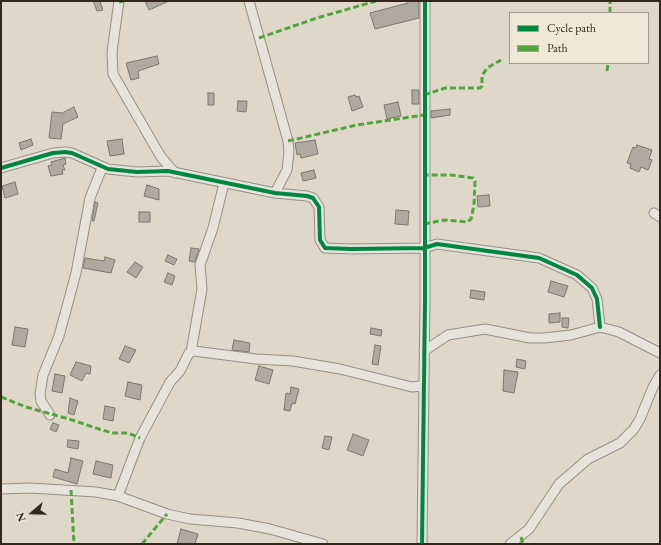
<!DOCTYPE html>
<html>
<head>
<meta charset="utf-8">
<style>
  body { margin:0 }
  #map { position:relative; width:661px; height:545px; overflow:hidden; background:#dfd8c9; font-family:"EB Garamond",serif }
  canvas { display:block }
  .frame { position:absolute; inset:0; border:2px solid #35261b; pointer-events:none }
  .legend { position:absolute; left:509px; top:12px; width:140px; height:52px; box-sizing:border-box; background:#efe8d7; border:1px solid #a59a8c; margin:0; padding:5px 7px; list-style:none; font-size:12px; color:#35261b }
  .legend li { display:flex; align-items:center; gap:8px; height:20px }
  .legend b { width:20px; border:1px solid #a59a8c }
  .north { position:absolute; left:12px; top:493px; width:40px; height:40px; -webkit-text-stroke:3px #efe8d7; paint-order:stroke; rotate:250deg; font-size:11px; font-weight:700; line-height:16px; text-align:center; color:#35261b }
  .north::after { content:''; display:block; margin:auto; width:14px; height:18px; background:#35261b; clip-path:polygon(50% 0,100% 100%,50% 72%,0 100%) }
</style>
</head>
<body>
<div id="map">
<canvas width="661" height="545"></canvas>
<div class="frame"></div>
<ul class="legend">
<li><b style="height:5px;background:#00873e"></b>Cycle path</li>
<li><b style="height:5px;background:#53a340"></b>Path</li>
</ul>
<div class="north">N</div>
</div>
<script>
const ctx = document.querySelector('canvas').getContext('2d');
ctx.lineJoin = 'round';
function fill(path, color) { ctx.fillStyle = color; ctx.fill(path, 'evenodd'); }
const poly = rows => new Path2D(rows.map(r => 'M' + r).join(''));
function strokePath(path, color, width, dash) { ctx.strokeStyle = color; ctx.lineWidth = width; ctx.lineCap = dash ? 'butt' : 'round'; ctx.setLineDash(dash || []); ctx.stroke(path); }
const building = poly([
  [93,1,100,1,103,10,97,11,93,1],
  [145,1,169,1,149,10,145,1],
  [408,1,419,1,419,18,375,29,370,13,408,3,408,1],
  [157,56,159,64,138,71,139,78,131,80,126,63,157,56],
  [412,90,419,90,419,104,412,104,412,90],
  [208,93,214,93,214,105,208,105,208,93],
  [355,95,356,97,359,96,363,107,352,111,348,97,355,95],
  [238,101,247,101,246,112,237,111,238,101],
  [398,102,401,116,387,119,384,105,398,102],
  [74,107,78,117,63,124,61,139,49,138,52,112,62,113,74,107],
  [450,109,450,115,431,118,431,111,450,109],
  [31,139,33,145,21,150,19,143,31,139],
  [122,139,124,154,110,156,107,141,122,139],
  [315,140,318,154,301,158,300,154,297,155,295,143,315,140],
  [637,145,652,150,649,159,652,160,648,170,641,167,639,172,630,168,631,164,627,163,633,147,636,148,637,145],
  [65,158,66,164,63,165,65,170,62,170,63,174,51,176,48,166,52,165,51,162,65,158],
  [314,170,316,178,303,181,301,173,314,170],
  [15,182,18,194,5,198,2,186,15,182],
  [147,185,159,189,159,200,144,196,147,185],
  [489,195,490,206,478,207,477,196,489,195],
  [95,202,98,203,94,221,92,221,95,202],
  [396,210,409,211,408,225,395,224,396,210],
  [139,212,150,212,150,222,139,222,139,212],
  [191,248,199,249,195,262,189,261,191,248],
  [168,255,177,259,174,265,165,261,168,255],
  [105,257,115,260,111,273,83,268,85,258,104,261,105,257],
  [135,262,143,267,136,278,127,272,135,262],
  [168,273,175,276,172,285,164,282,168,273],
  [551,281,568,286,564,297,548,292,551,281],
  [471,290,485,292,484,300,470,298,471,290],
  [560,313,560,322,549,323,549,314,560,313],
  [562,318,569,318,568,328,562,327,562,318],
  [15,327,28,329,25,347,12,345,15,327],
  [371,328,382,330,381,336,370,334,371,328],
  [234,340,250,343,249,352,232,350,234,340],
  [375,345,381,346,378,365,372,364,375,345],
  [125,346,136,350,129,363,119,359,125,346],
  [517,359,526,361,525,369,516,367,517,359],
  [76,362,91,366,90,374,86,373,82,381,70,375,76,362],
  [259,366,273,370,269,384,255,380,259,366],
  [504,370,518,372,514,393,503,391,504,370],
  [55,374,65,376,62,393,52,391,55,374],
  [128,382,142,385,140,400,125,396,128,382],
  [291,387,299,389,295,404,292,403,290,411,284,410,286,393,290,394,291,387],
  [70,398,78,401,74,415,68,413,70,398],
  [105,406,115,408,113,421,103,419,105,406],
  [53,423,59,425,56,432,50,429,53,423],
  [353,434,369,440,363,456,347,450,353,434],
  [325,436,332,437,329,450,322,448,325,436],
  [68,440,79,441,78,449,67,447,68,440],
  [71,458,83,461,77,484,53,477,55,469,68,473,71,458],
  [96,461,113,465,111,478,93,474,96,461],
  [181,529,198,534,195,544,177,544,181,529]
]);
const minor = poly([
  [119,1,112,52,113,74,161,157,175,173],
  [249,1,288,141,289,152,287,170,275,193],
  [1,168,53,153,65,152,72,153,108,169,137,172,168,171,275,193,307,196,313,198,319,207,320,240,325,248,351,249,424,248,437,244,539,258,577,275,592,288,597,299,600,327],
  [654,213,660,217],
  [424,351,448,335,485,329,530,338,544,338,571,335,600,327,619,332,660,353],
  [191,352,202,289,200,265,213,228,224,183],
  [50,415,41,401,40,394,43,375,59,336,76,273,90,198,102,168],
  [1,489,30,488,96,492,118,496,167,514,190,519,238,523,270,529,323,544],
  [118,496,140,438,170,382,180,371,189,353,194,351,256,359,293,361,340,369,412,387,420,386,424,390],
  [422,544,425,300,425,1],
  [510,544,529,529,559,484,588,459,620,443,634,429,640,419,653,387,660,375]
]);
const quiet = poly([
  [119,2,124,1],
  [610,13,610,1],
  [259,38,317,18,376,1],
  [607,71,608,63],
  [424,95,445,88,480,88,482,86,482,76,487,68,501,60],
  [288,141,357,125,424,115],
  [424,224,444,220,467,222,471,219,474,205,475,181,473,178,451,175,425,175],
  [1,397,26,407,69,419,99,429,112,433,128,433,140,438],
  [71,490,74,544],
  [521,537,523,544],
  [142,544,167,514]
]);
const cycleway = poly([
  [1,168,53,153,65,152,72,153,108,169,137,172,168,171,275,193,307,196,313,198,319,207,320,240,325,248,351,249,424,248,437,244,539,258,577,275,592,288,597,299,600,327],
  [422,544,425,300,425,1]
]);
fill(building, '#afa99f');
strokePath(building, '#7d776e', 1);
strokePath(minor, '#958f85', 11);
strokePath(minor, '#e6e3dc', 9);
strokePath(quiet, '#53a340', 3, [6, 3]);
strokePath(cycleway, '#00873e', 4);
</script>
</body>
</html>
